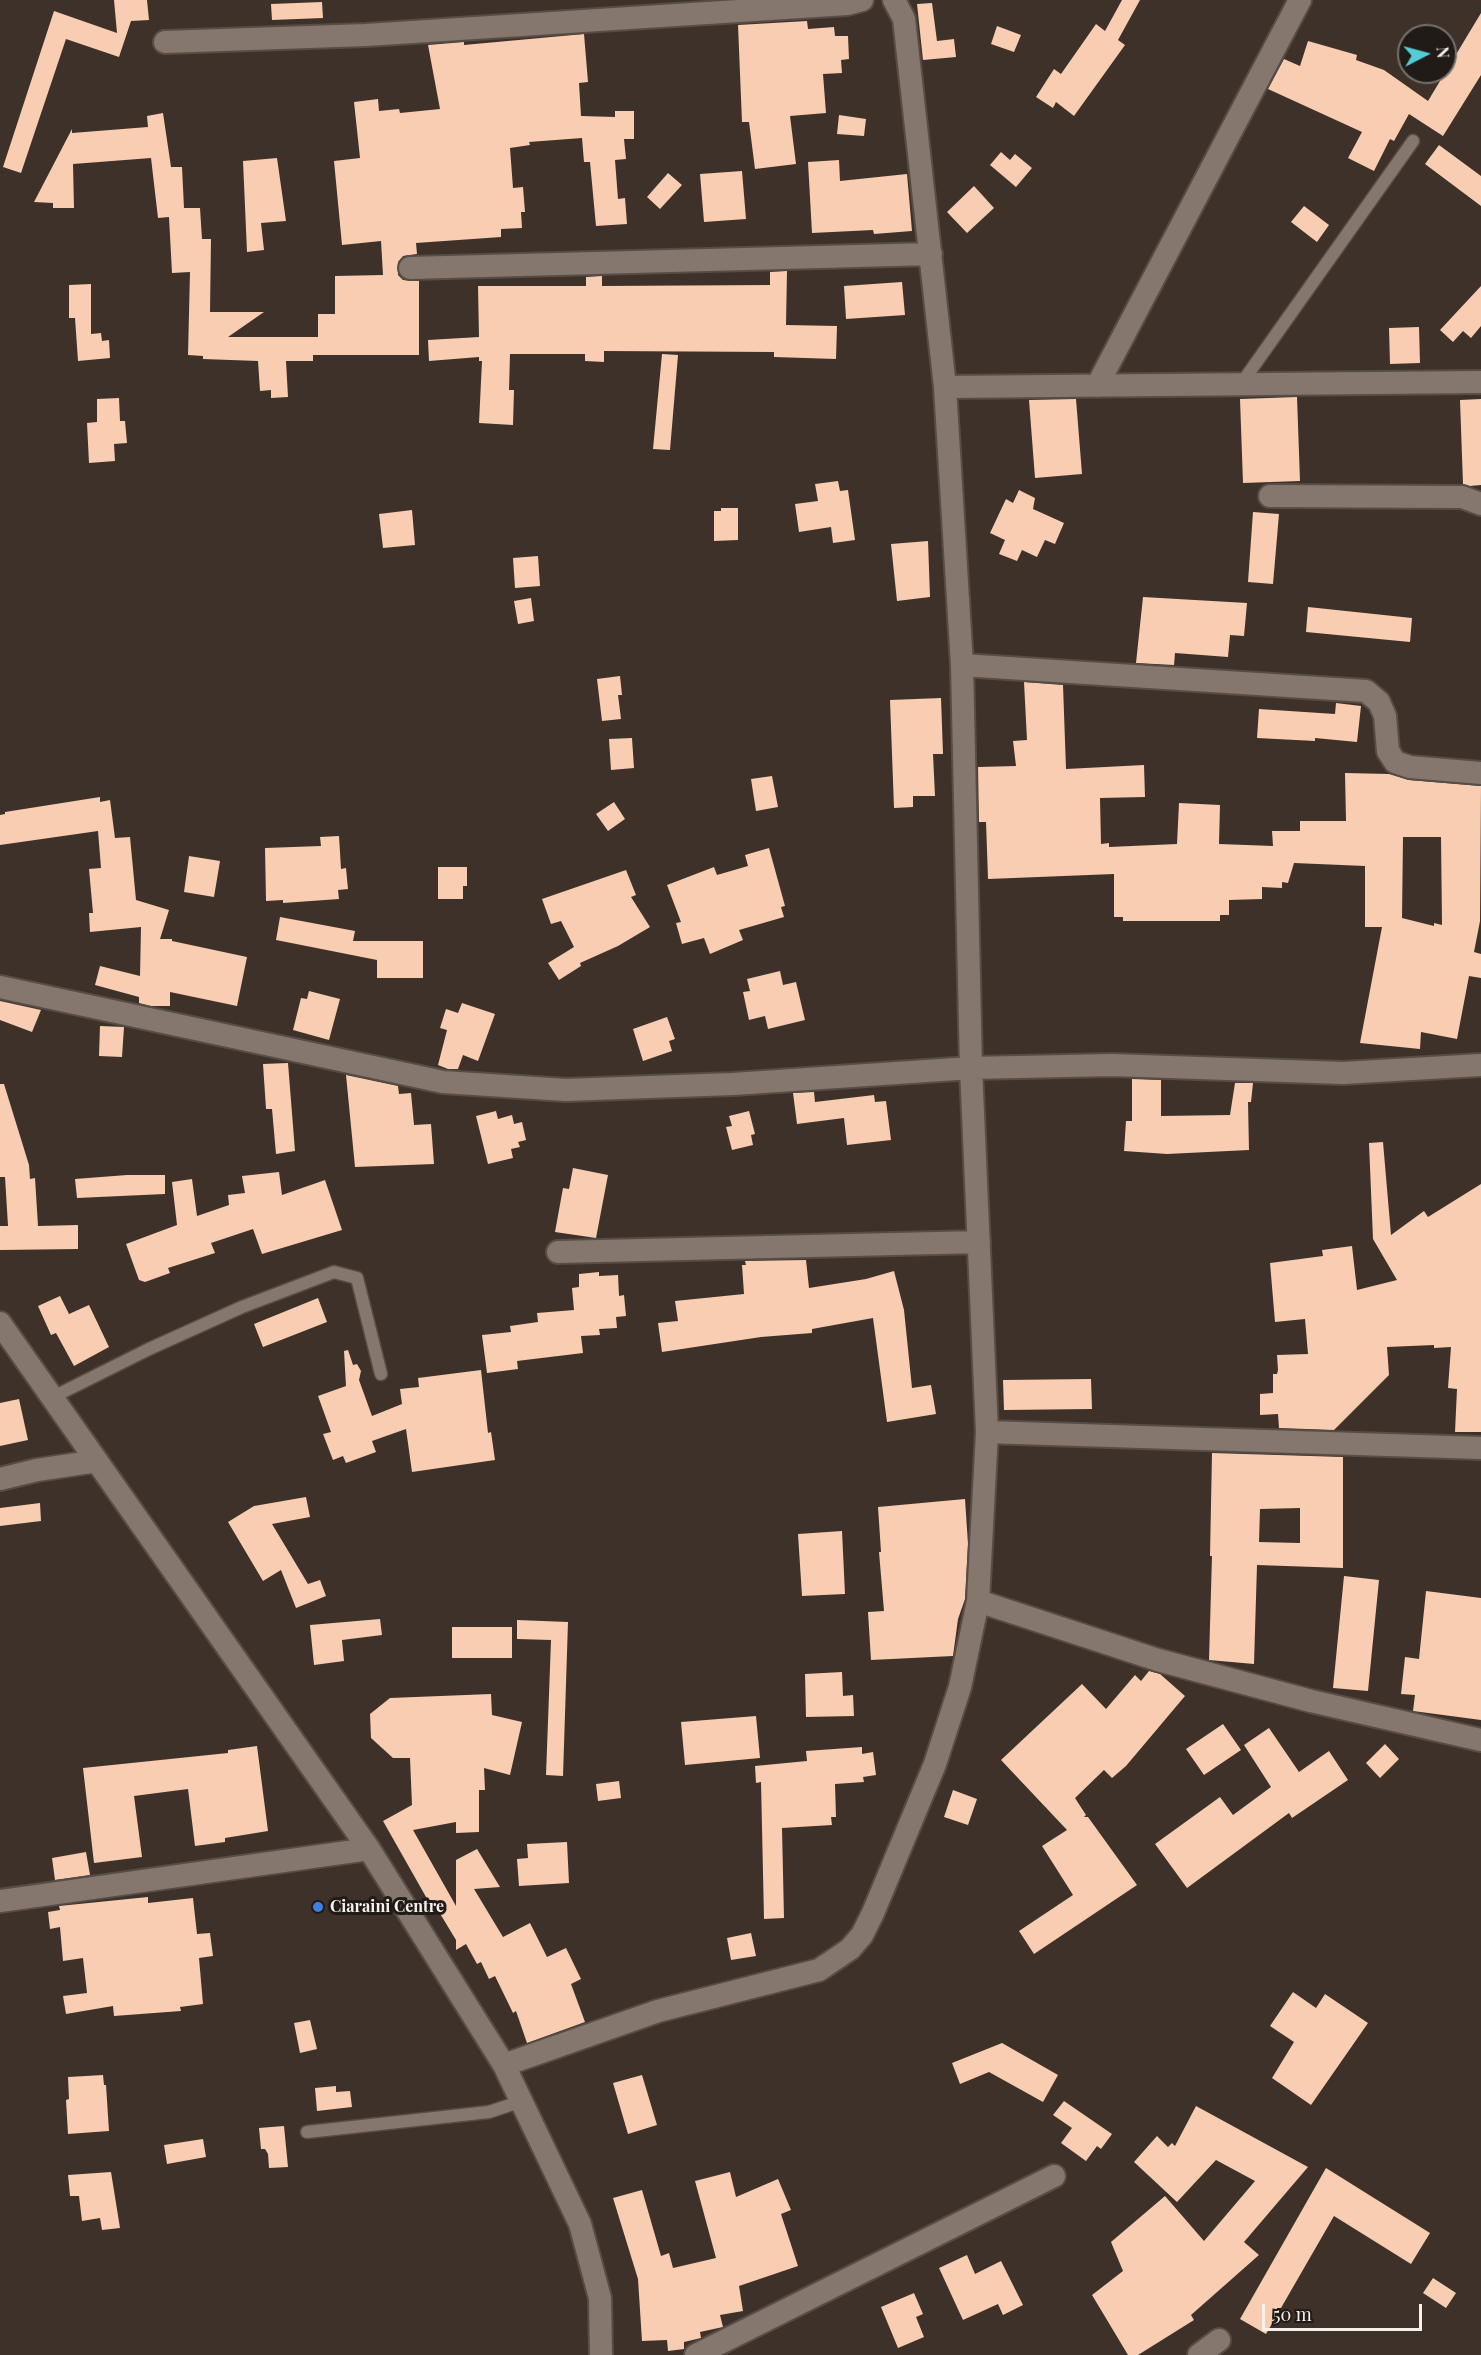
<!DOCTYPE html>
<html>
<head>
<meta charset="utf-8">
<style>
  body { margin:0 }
  #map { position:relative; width:1481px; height:2355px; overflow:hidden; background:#3e3129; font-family:"Playfair Display",serif }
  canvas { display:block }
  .north { position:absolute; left:1397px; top:24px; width:60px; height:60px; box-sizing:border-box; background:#201b17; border:2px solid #76706c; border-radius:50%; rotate:84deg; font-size:16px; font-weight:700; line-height:24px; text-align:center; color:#f8f0eb }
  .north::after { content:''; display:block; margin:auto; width:21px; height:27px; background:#52ccd6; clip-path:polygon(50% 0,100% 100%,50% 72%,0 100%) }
  .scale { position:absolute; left:1262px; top:2304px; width:160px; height:27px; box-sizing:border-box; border:3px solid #f8f0eb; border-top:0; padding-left:8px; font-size:18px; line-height:21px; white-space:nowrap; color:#f8f0eb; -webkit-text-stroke:4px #201b17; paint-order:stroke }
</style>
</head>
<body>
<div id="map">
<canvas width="1481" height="2355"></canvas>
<div class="north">N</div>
<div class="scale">50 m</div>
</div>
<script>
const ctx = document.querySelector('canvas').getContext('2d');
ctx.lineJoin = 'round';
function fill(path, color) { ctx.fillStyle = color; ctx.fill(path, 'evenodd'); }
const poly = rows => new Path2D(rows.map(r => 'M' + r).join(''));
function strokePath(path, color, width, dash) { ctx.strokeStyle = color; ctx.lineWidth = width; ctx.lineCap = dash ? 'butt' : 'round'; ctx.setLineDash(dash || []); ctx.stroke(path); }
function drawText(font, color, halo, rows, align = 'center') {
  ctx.font = font + ' "Playfair Display",serif'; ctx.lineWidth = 6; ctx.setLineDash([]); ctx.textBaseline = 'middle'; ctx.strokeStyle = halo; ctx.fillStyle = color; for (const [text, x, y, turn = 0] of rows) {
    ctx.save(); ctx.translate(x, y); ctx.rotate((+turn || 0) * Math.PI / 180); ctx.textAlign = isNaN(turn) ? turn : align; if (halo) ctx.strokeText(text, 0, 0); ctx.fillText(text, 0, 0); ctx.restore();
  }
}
const building = poly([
  [114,0,147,0,149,20,131,21,119,57,66,39,21,173,3,167,54,11,117,33],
  [1122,0,1140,0,1118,40,1125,45,1074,116,1056,102,1053,108,1036,97,1054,69,1061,74,1096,24,1105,31],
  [322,2,323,18,272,20,271,4],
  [932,3,937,41,954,39,956,57,923,60,917,4],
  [1481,13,1481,75,1443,136,1409,114,1394,141,1390,139,1374,171,1348,158,1362,132,1268,89,1284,59,1300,66,1308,41,1357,55,1356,60,1384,70,1428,101],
  [807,21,808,29,834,27,835,36,848,36,849,59,841,60,842,73,823,74,826,113,790,116,796,164,755,169,749,122,742,122,738,25],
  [997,26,1021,35,1014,52,991,44],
  [584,34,588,82,579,83,581,116,615,117,615,111,634,111,634,139,624,139,626,159,615,160,618,199,625,198,627,224,596,226,590,162,584,162,582,138,529,142,530,145,510,148,513,188,523,187,525,212,521,212,522,228,501,229,501,237,416,243,417,254,403,256,398,262,398,275,403,280,419,281,419,355,313,355,313,361,286,361,288,397,271,398,271,390,260,391,258,361,203,359,203,356,188,355,190,272,172,273,169,217,158,218,151,158,73,164,74,208,53,208,53,203,34,202,72,129,72,133,148,127,147,116,163,113,171,167,182,167,184,208,200,208,202,239,211,239,210,312,264,312,228,337,318,337,318,314,335,314,335,276,383,275,381,241,342,245,334,161,360,158,354,102,378,99,379,111,399,109,400,113,440,109,428,45,464,42,464,45],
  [839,115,866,119,864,136,837,134],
  [1439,145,1481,176,1481,206,1425,164],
  [1001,152,1010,160,1015,154,1032,168,1016,187,990,165],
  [277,158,286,221,261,223,264,250,247,252,243,161],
  [839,160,840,181,907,174,912,231,874,234,873,230,812,233,808,162],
  [742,171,746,219,704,222,700,174],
  [668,173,682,185,660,209,647,197],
  [974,186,994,208,967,233,947,212],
  [1304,206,1329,225,1317,242,1291,222],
  [787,271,786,325,837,326,836,359,774,357,774,352,604,351,604,362,585,361,585,354,510,354,509,390,514,390,513,425,479,423,482,361,479,361,479,357,429,361,428,340,479,337,478,286,586,286,586,277,602,276,602,286,770,285,770,272],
  [902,282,905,315,846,319,844,286],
  [91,284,91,334,101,333,102,341,109,340,110,358,78,361,75,318,69,318,69,285],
  [1481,286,1481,326,1471,338,1463,331,1453,342,1440,330],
  [1419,327,1420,363,1390,364,1389,328],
  [662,354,678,355,670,450,653,449],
  [1297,397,1300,481,1243,483,1240,399],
  [119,398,120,421,125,421,127,443,114,444,115,461,89,463,87,423,97,422,97,399],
  [1076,399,1082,474,1035,478,1029,400],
  [1481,399,1481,485,1470,486,1463,484,1460,400],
  [838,481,840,491,848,490,855,540,833,543,831,527,799,532,795,504,818,501,815,484],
  [1019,490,1035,498,1033,509,1064,523,1055,544,1045,540,1037,557,1022,550,1017,561,999,554,1005,540,990,533,1006,499,1013,503],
  [721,508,738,508,738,540,714,541,714,511,721,511],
  [412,510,415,545,383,548,379,514],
  [1253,512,1279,514,1273,584,1248,582],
  [928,541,930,597,897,601,891,544],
  [538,556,540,586,515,588,513,558],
  [1143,597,1247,603,1244,636,1230,635,1228,657,1175,653,1174,665,1136,663],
  [531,598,534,621,518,624,514,601],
  [1308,607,1412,618,1410,642,1306,632],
  [620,676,622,695,618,695,621,719,602,721,597,679],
  [1024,682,1063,685,1066,769,1144,765,1145,797,1100,798,1101,844,1109,843,1109,847,1177,844,1179,803,1220,805,1219,844,1273,846,1272,831,1300,831,1300,821,1346,821,1345,773,1389,774,1409,780,1481,786,1480,921,1474,952,1481,954,1481,978,1469,976,1457,1039,1421,1032,1420,1049,1360,1043,1382,927,1365,927,1365,866,1294,863,1288,883,1282,882,1282,888,1262,887,1262,899,1229,900,1229,915,1220,915,1220,921,1123,921,1123,917,1114,917,1114,874,988,879,986,822,979,822,978,767,1016,766,1013,741,1027,740],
  [1403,837,1441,837,1442,925,1434,923,1434,926,1402,918],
  [941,698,943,754,933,754,935,796,913,796,913,807,894,808,890,700],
  [1336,703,1361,706,1357,742,1315,738,1315,741,1257,738,1259,709,1335,714],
  [632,738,634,768,611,770,609,739],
  [772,776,778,807,756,811,751,779],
  [100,797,100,802,110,800,115,838,130,837,136,900,169,910,160,939,172,939,172,941,247,957,237,1006,170,992,170,1006,151,1006,139,1003,139,997,95,985,100,966,140,976,141,927,90,932,89,913,93,913,89,869,101,868,98,831,0,845,0,815,5,814,5,812],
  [614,802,625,819,608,831,596,814],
  [339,836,341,869,346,868,348,889,338,890,339,899,283,903,283,900,266,901,265,848,321,846,320,837],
  [769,848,785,906,781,907,784,917,739,930,743,940,710,954,704,938,682,944,676,923,681,922,667,885,714,867,717,875,748,866,745,855],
  [189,856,220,861,214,897,184,892],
  [438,867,467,867,467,886,463,886,463,899,438,899],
  [626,870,636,895,631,897,650,927,618,946,580,963,581,966,559,980,548,963,574,947,561,921,551,924,542,899],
  [280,917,355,931,353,941,423,941,423,978,377,978,377,960,276,940],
  [780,971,783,985,796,982,805,1020,768,1029,765,1016,749,1020,743,992,750,991,747,979],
  [309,991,340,999,329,1040,293,1030,301,998,307,999],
  [0,1001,41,1010,32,1032,0,1020],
  [462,1003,495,1014,478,1061,463,1055,458,1069,448,1069,438,1065,447,1030,440,1028,446,1009,458,1013],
  [667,1017,675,1039,669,1041,672,1051,643,1061,633,1029],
  [100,1026,124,1027,122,1057,99,1056],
  [288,1063,295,1151,276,1154,272,1109,266,1109,263,1064],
  [346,1075,398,1086,399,1094,411,1093,414,1125,431,1124,434,1164,355,1167],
  [1132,1079,1161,1080,1161,1116,1230,1115,1235,1083,1253,1083,1251,1102,1248,1102,1249,1150,1167,1154,1124,1151,1126,1121,1132,1121],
  [0,1084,4,1084,29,1165,30,1179,35,1178,38,1226,78,1225,78,1249,0,1250,0,1226,8,1226,5,1177,0,1177],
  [814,1092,815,1102,874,1095,875,1102,886,1101,891,1140,847,1145,844,1118,797,1124,793,1093],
  [496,1111,498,1119,512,1115,514,1124,522,1122,526,1140,518,1142,520,1147,511,1149,513,1158,488,1164,476,1116],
  [749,1111,755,1134,751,1135,753,1145,732,1150,726,1127,732,1126,729,1116],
  [1383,1142,1391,1235,1424,1211,1428,1217,1481,1184,1481,1432,1455,1432,1457,1389,1448,1388,1451,1347,1434,1348,1434,1345,1387,1347,1389,1375,1334,1430,1279,1428,1278,1414,1260,1415,1260,1394,1273,1393,1273,1374,1277,1374,1278,1370,1277,1355,1308,1354,1305,1319,1275,1322,1270,1263,1323,1256,1322,1250,1352,1246,1357,1290,1397,1280,1373,1239,1369,1143],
  [573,1168,608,1175,596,1238,555,1232,563,1188,569,1189],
  [279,1172,282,1195,325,1180,342,1230,262,1254,253,1229,211,1243,215,1253,168,1268,170,1273,145,1282,139,1280,126,1244,177,1225,172,1182,192,1179,197,1216,229,1205,228,1195,245,1193,242,1176],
  [127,1175,165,1175,165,1194,77,1198,75,1179],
  [806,1260,809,1288,866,1279,894,1271,904,1310,912,1388,931,1385,936,1414,887,1422,873,1318,812,1329,812,1333,761,1337,662,1352,658,1323,678,1321,675,1301,744,1294,742,1265,746,1265,745,1261],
  [599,1272,599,1276,618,1275,619,1296,624,1295,626,1316,616,1317,617,1328,599,1329,600,1335,581,1336,583,1353,517,1361,518,1369,487,1373,482,1335,511,1332,510,1326,538,1322,537,1313,574,1310,572,1288,579,1287,579,1274],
  [60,1296,69,1314,89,1305,109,1347,74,1366,56,1333,51,1335,38,1306],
  [318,1298,327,1322,263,1347,254,1324],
  [348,1350,353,1365,357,1364,361,1371,359,1380,372,1416,402,1404,400,1389,419,1387,418,1378,481,1370,488,1433,491,1432,495,1460,412,1472,406,1429,372,1441,376,1452,346,1463,343,1456,333,1460,323,1434,331,1432,318,1396,346,1386,344,1351],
  [1091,1379,1092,1409,1004,1410,1003,1380],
  [19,1399,28,1440,0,1446,0,1403],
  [1212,1453,1343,1457,1343,1568,1257,1565,1254,1664,1209,1660,1212,1556,1210,1556],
  [1300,1508,1300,1543,1259,1542,1260,1509],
  [306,1497,310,1517,272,1524,308,1584,320,1580,326,1596,296,1608,281,1570,263,1581,228,1522,254,1506],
  [965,1499,968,1544,965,1599,958,1619,953,1656,871,1660,868,1612,884,1611,879,1552,881,1552,878,1507],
  [40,1503,41,1521,0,1526,0,1508],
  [842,1531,845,1594,802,1596,798,1534],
  [1344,1576,1379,1580,1368,1691,1333,1688],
  [1426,1591,1481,1598,1481,1720,1413,1711,1415,1695,1401,1694,1405,1657,1419,1659],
  [380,1619,382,1635,342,1640,344,1661,314,1665,310,1625],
  [517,1620,568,1622,563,1776,546,1775,551,1640,517,1639],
  [452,1627,512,1627,512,1658,452,1658],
  [1149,1671,1160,1674,1185,1696,1126,1766,1112,1778,1104,1770,1075,1798,1086,1815,1084,1817,1088,1817,1137,1885,1034,1954,1019,1931,1073,1895,1042,1846,1067,1830,1001,1760,1082,1684,1106,1709,1135,1675,1141,1681],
  [842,1672,843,1696,853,1695,854,1716,806,1717,805,1674],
  [491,1694,492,1715,522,1722,510,1775,484,1768,485,1790,479,1790,479,1832,456,1833,456,1822,413,1830,456,1906,456,1860,477,1849,500,1887,474,1889,503,1937,530,1923,547,1957,566,1948,581,1979,571,1984,585,2022,527,2043,516,2011,513,2013,495,1976,489,1979,481,1962,477,1964,466,1944,456,1950,456,1940,433,1902,430,1904,383,1821,412,1805,410,1758,393,1758,371,1738,370,1714,390,1698],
  [756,1716,760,1758,685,1765,681,1722],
  [1223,1724,1241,1750,1204,1775,1186,1749],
  [1269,1728,1299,1772,1329,1751,1348,1780,1292,1818,1289,1813,1187,1888,1155,1844,1220,1797,1233,1815,1271,1787,1244,1745],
  [1385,1744,1399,1759,1380,1778,1366,1763],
  [257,1746,268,1831,225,1838,225,1842,195,1846,188,1789,134,1796,142,1857,94,1863,83,1768,228,1753,228,1750],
  [862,1747,862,1754,873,1752,876,1775,863,1777,864,1782,835,1784,836,1817,831,1817,832,1825,782,1828,784,1918,764,1919,761,1782,756,1783,755,1766,807,1761,806,1751],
  [619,1781,621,1798,598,1801,596,1784],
  [953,1790,977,1799,968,1825,944,1817],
  [567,1842,569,1883,519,1886,517,1859,528,1858,527,1844],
  [86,1852,90,1875,55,1880,52,1858],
  [148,1897,148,1903,193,1898,197,1934,210,1933,213,1956,199,1958,203,2004,180,2007,181,2011,114,2016,113,2006,66,2014,63,1996,87,1993,83,1958,63,1961,60,1927,50,1929,48,1912,60,1910,59,1906],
  [751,1933,756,1956,731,1960,727,1938],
  [1293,1992,1316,2008,1325,1994,1368,2023,1311,2105,1272,2078,1294,2042,1270,2026],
  [310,2020,317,2049,300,2053,294,2023],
  [1002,2043,1058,2075,1043,2102,989,2072,960,2084,952,2063],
  [103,2075,104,2085,106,2085,109,2131,68,2134,66,2100,69,2099,68,2077],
  [642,2075,657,2125,628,2134,613,2083],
  [336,2086,336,2092,350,2091,352,2107,317,2111,315,2088],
  [1064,2101,1112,2134,1101,2149,1097,2146,1086,2161,1061,2143,1072,2128,1053,2115],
  [1196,2106,1308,2167,1244,2242,1259,2255,1191,2315,1194,2320,1138,2355,1128,2355,1092,2295,1123,2271,1111,2242,1165,2196,1204,2241,1255,2181,1216,2160,1177,2202,1134,2162,1157,2136,1168,2147,1172,2143,1175,2146],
  [284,2126,288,2167,269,2168,268,2154,265,2149,261,2149,259,2128],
  [203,2139,206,2157,167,2164,164,2145],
  [1326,2168,1430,2233,1411,2264,1334,2216,1266,2334,1240,2319],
  [111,2172,120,2228,102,2230,100,2218,82,2221,79,2196,70,2196,68,2175],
  [730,2172,736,2197,778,2179,791,2210,781,2214,798,2266,739,2286,743,2311,720,2315,723,2327,700,2332,701,2338,684,2342,684,2349,668,2351,667,2340,642,2341,638,2279,613,2198,642,2190,661,2256,669,2253,673,2268,716,2258,695,2181],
  [967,2255,975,2274,1001,2261,1023,2305,1003,2315,998,2304,963,2320,939,2268],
  [1433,2278,1456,2293,1446,2308,1423,2293],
  [914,2293,923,2314,916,2317,924,2337,898,2348,881,2307]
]);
const lane = poly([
  [1241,384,1413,141],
  [53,1397,149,1349,242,1307,334,1272,357,1278,381,1374],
  [307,2132,489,2112,522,2101]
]);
const street = poly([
  [165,42,366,35,847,4,862,0],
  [410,268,931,254],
  [1097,386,1300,0],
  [945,387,1481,382],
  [1270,496,1462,497,1481,504],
  [962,665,1366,691,1379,702,1385,716,1388,751,1395,762,1410,767,1481,773],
  [0,987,443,1082,566,1090,733,1084,971,1068,1112,1065,1343,1073,1481,1065],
  [558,1252,979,1242],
  [0,1323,369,1849,504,2065,580,2224,600,2298,601,2355],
  [987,1432,1481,1448],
  [0,1479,37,1470,97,1461],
  [978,1601,1158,1660,1311,1701,1481,1740],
  [0,1901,369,1849],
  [504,2065,658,2011,819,1970,850,1949,862,1935,873,1913,935,1764,960,1687,978,1601,987,1432,971,1068,962,665,945,387,904,19,894,0],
  [696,2355,1054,2176],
  [1199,2355,1219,2340]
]);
const markers = [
  [318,1907,6,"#3f7fe0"]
];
const poiNames = [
  ["Ciaraini Centre",330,1907]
];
fill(building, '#f8cdb1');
strokePath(lane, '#574d46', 15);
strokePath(street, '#574d46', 26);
strokePath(lane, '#86776e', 12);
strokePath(street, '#86776e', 22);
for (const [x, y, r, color] of markers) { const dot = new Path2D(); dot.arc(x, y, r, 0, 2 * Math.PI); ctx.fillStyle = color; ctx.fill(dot); strokePath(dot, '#201b17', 2); }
drawText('bold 16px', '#f8f0eb', '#201b17', poiNames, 'left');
</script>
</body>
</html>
